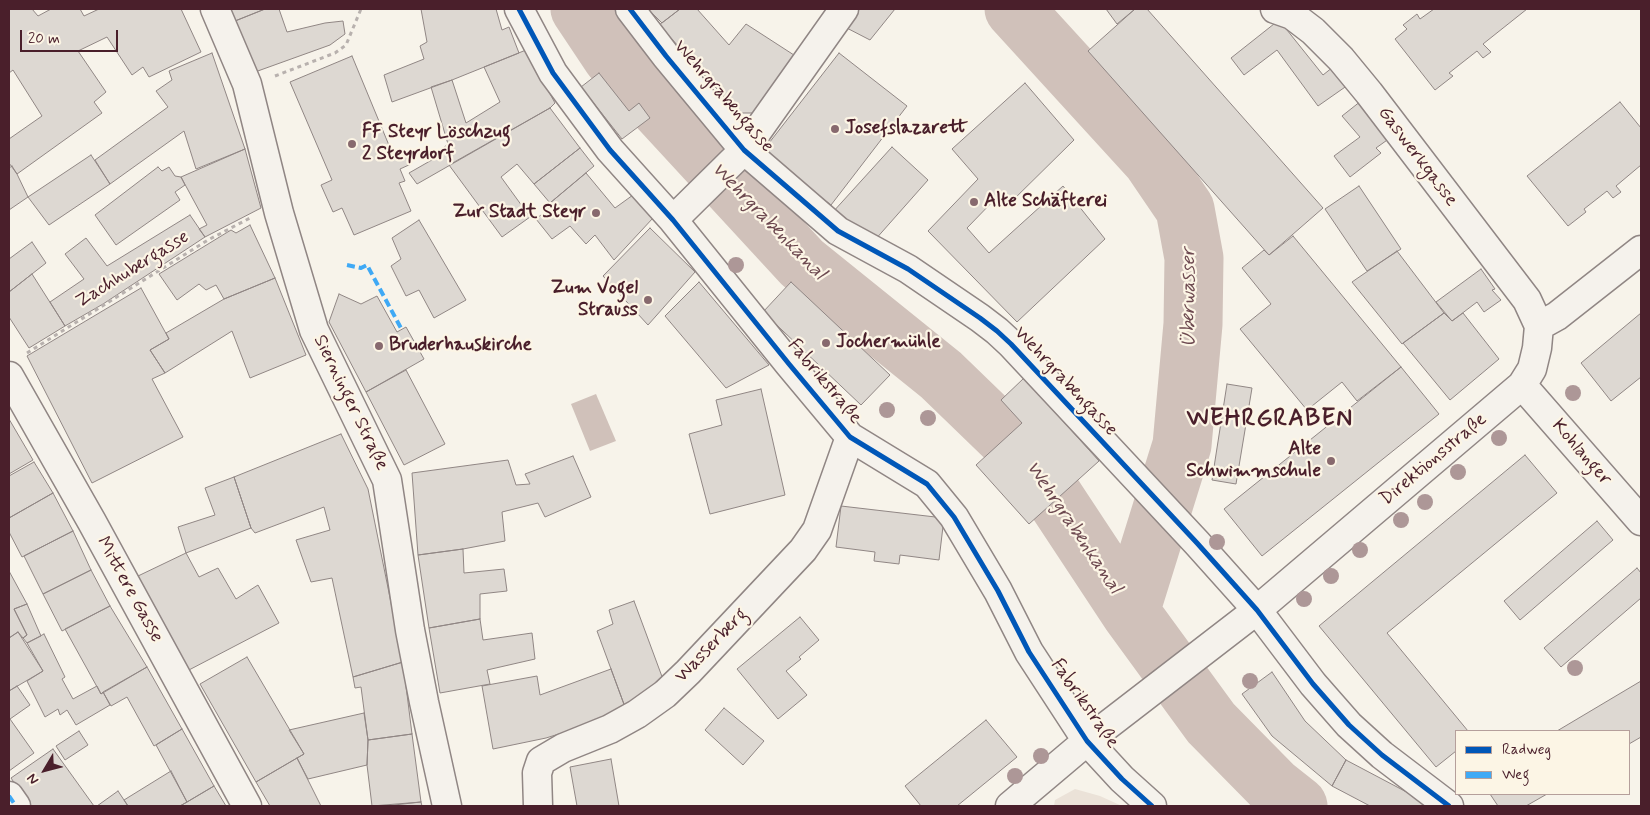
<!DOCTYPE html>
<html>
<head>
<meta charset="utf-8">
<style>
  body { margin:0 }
  #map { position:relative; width:1650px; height:815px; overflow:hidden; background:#f7f3ea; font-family:Mynerve,sans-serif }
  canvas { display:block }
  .frame { position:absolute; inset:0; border:10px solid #4a1f2b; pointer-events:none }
  .legend { position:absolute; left:1455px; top:730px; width:175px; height:65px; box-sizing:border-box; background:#fcf5e5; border:1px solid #b59f9b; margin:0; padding:6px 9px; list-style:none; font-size:15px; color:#4a1f2b }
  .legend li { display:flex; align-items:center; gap:10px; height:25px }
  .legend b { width:25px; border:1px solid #b59f9b }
  .north { position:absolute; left:20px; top:745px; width:50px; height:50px; -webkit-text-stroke:4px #fcf5e5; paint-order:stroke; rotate:233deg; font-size:14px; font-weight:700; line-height:20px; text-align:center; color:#4a1f2b }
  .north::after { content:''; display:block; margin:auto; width:18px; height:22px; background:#4a1f2b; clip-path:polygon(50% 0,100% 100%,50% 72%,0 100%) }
  .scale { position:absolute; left:20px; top:30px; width:98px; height:22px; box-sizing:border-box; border:2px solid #4a1f2b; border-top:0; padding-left:6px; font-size:15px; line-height:18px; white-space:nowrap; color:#4a1f2b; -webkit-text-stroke:4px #fcf5e5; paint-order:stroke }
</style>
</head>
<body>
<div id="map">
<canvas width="1650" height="815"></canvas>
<div class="frame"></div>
<ul class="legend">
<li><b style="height:6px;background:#0057b8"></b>Radweg</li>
<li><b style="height:6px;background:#3fa9f5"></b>Weg</li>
</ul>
<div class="north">N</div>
<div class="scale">20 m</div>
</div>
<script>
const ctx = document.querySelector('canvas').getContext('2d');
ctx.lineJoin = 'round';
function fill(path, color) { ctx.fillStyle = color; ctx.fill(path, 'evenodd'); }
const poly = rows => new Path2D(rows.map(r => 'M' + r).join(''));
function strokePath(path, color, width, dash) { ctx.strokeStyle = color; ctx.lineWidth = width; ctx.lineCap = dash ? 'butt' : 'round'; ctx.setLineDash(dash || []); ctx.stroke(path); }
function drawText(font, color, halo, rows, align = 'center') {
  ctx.font = font + ' Mynerve,sans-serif'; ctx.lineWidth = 4.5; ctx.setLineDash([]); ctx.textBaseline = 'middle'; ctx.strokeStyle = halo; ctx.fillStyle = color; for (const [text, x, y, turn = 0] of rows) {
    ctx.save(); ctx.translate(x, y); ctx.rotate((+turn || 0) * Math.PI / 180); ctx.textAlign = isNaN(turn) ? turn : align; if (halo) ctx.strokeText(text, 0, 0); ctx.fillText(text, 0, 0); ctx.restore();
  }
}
const green = poly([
  [1075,789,1100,796,1122,806,1054,806,1055,800]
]);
const water = poly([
  [596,394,616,441,590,451,571,404]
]);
const river = poly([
  [580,9,612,57,802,263,941,375,1031,462,1130,612,1211,723,1274,787,1298,806],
  [1014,9,1151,159,1185,209,1194,258,1193,324,1182,445,1130,612]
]);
const building = poly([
  [9,9,32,9,38,16,51,9,80,9,84,16,99,9,181,9,201,52,149,77,143,67,132,75,107,37,78,51,106,92,94,102,102,113,17,174,9,163,9,139,42,116,13,70,9,73,9,9],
  [230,9,265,9,235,21,230,9],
  [265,9,279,9,287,32,325,23,343,21,345,34,330,45,255,72,235,21,265,9],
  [421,9,496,9,502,30,509,27,519,53,452,80,392,102,384,75,424,59,420,46,427,42,421,9],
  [648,9,680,9,662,23,648,9],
  [680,9,697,9,729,45,746,24,797,57,754,113,739,113,659,25,680,9],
  [853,9,895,9,870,40,841,25,853,9],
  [1106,9,1135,9,1117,24,1106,9],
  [1135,9,1147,9,1323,208,1269,255,1088,51,1135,9],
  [1434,9,1527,9,1483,44,1491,52,1483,58,1477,51,1449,73,1453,76,1435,90,1395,39,1407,29,1403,25,1417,14,1420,19,1434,9],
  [1279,20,1323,75,1333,67,1348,85,1318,106,1277,50,1244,75,1231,58,1279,20],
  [526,50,555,103,550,108,417,184,409,173,444,153,442,149,448,144,431,87,452,80,466,123,500,102,484,67,526,50],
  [212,53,245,149,196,169,184,131,110,184,95,160,168,107,156,91,172,80,169,71,212,53],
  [839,53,907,106,831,205,762,152,839,53],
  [352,56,393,155,405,150,411,164,400,169,405,181,399,183,411,211,354,235,342,208,333,212,321,185,332,180,290,82,352,56],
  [599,73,629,111,639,103,650,118,622,139,581,87,599,73],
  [1025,83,1074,140,1006,207,997,197,967,228,989,253,1063,186,1105,239,1017,322,928,231,978,179,952,149,1025,83],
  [1361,101,1390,138,1376,148,1381,153,1350,177,1334,156,1360,137,1342,116,1361,101],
  [1620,102,1641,128,1641,165,1616,186,1621,192,1613,198,1607,191,1584,209,1586,212,1568,226,1527,176,1620,102],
  [550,108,580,148,534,184,517,164,501,177,530,217,502,237,449,165,550,108],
  [892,147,928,180,874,241,832,213,892,147],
  [580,148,594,166,550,203,534,184,580,148],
  [245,149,261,208,205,237,199,229,207,225,181,177,245,149],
  [91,155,110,184,49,225,28,197,91,155],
  [12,166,17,174,28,197,9,210,9,168,12,166],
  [158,167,162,171,169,167,175,176,181,177,185,185,175,192,180,200,116,245,95,215,158,167],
  [586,173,615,208,633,195,653,218,614,260,595,235,586,244,570,226,552,239,536,219,551,207,550,203,586,173],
  [1359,186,1401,249,1367,271,1325,209,1359,186],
  [190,215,205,237,103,304,65,326,50,302,84,279,65,254,86,238,107,266,190,215],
  [419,220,466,300,434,318,419,290,406,296,391,266,401,259,392,238,419,220],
  [250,225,275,278,224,299,216,285,206,290,199,284,177,300,159,274,231,230,236,233,250,225],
  [650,228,695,272,648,325,603,276,650,228],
  [1293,236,1401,367,1357,401,1342,382,1307,410,1240,329,1271,304,1242,268,1264,250,1269,255,1293,236],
  [32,242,46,263,9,292,9,259,32,242],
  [1397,251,1444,313,1402,344,1352,282,1397,251],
  [1481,269,1495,289,1492,290,1501,300,1484,312,1477,302,1452,321,1436,302,1481,269],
  [32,274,65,326,29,348,9,317,9,292,32,274],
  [275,278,306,355,250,378,232,331,165,373,150,350,169,339,166,333,224,299,275,278],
  [699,282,769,365,726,388,665,316,699,282],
  [791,282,890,375,861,405,763,312,791,282],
  [141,288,169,339,150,350,165,373,152,379,183,437,92,483,27,356,141,288],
  [339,294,361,304,377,296,397,332,406,327,424,359,366,392,329,322,339,294],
  [1444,313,1452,321,1463,313,1499,359,1450,400,1403,343,1444,313],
  [1641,313,1641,377,1611,401,1581,363,1641,313],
  [1401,367,1439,414,1262,556,1224,509,1401,367],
  [406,370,445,444,404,465,366,392,406,370],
  [1024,378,1099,461,1029,524,976,465,1022,423,1001,400,1024,378],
  [1227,384,1252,388,1236,484,1212,480,1227,384],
  [761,389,785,495,710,514,689,434,722,425,716,400,761,389],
  [9,419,33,460,9,474,9,419],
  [341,434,368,489,403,662,353,677,332,578,311,582,296,540,330,530,324,507,255,533,251,528,234,477,341,434],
  [1525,455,1557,493,1387,633,1468,731,1456,731,1456,751,1436,767,1319,626,1525,455],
  [573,456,591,497,545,517,538,503,502,512,505,541,463,549,418,555,412,473,508,460,516,485,530,484,525,474,573,456],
  [34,462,53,493,9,518,9,476,34,462],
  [234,477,251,528,186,553,178,527,215,515,205,488,234,477],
  [53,493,73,531,22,557,9,532,9,518,53,493],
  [841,506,944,518,939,560,900,555,899,564,874,561,875,552,836,547,841,506],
  [1597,521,1613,540,1520,620,1504,601,1597,521],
  [73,531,91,570,43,594,24,556,73,531],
  [463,549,464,573,504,569,507,591,480,594,480,619,429,628,418,555,463,549],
  [186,553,199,577,218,568,236,599,258,585,279,623,187,671,138,576,186,553],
  [1637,568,1641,573,1641,598,1561,667,1544,648,1637,568],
  [91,570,110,606,62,631,43,594,91,570],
  [9,571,27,604,14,609,27,635,23,638,18,632,9,638,9,571],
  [634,601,664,682,625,707,597,631,613,624,609,610,634,601],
  [27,604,41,636,27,643,23,638,27,635,14,609,27,604],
  [110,606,147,667,101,694,65,629,110,606],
  [800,617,819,640,799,657,801,659,786,671,807,695,778,719,737,669,800,617],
  [480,619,483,640,532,633,535,659,487,670,490,684,440,693,429,628,480,619],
  [18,632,43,671,9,691,9,638,18,632],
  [44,634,65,677,62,679,73,699,97,686,101,694,103,692,110,705,76,725,67,710,60,715,58,709,45,717,27,681,43,671,27,643,44,634],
  [247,657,304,754,256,782,200,684,247,657],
  [403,662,412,734,368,740,361,687,355,688,353,677,403,662],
  [147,667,182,729,154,746,127,697,111,706,103,692,147,667],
  [611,669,625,707,591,724,546,738,493,749,482,686,537,676,540,695,611,669],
  [1272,672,1305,721,1346,760,1332,786,1272,736,1242,694,1272,672],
  [1641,681,1641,737,1629,744,1629,731,1557,731,1641,681],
  [17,686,30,705,10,719,34,753,9,771,9,691,17,686],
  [724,708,764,741,743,765,705,730,724,708],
  [364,713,368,740,367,765,308,779,297,758,304,754,289,730,364,713],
  [986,720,1017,757,957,806,921,806,905,786,986,720],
  [182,729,214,786,187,802,156,745,182,729],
  [79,731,88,745,65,760,56,746,79,731],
  [412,734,421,802,372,806,367,765,368,740,412,734],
  [53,749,94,806,30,806,11,778,53,749],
  [297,758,321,806,270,806,256,782,297,758],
  [611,759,619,806,577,806,570,767,611,759],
  [1346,760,1433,806,1370,806,1332,786,1346,760],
  [171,771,187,802,180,806,128,806,124,800,171,771],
  [214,786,226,806,180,806,187,802,214,786],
  [118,791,128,806,97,806,118,791],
  [1490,794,1547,794,1526,806,1498,806,1490,794],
  [421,802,422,806,385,806,421,802]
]);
const path = poly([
  [275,76,335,53,346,45,361,9],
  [27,353,208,240,250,218]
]);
const street = poly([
  [215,9,247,84,279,213,314,330,387,480,410,630,424,702,447,806],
  [519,9,553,73,610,150,673,220,789,364,850,437,927,484,954,517,998,591,1029,652,1087,741,1122,779,1152,806],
  [630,9,666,56,744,150,838,231,908,269,980,318,997,331,1011,344,1197,543,1257,610,1313,684,1349,725,1382,755,1449,806],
  [1275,9,1292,15,1313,31,1341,59,1369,93,1527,300,1539,326],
  [673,220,744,150,844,9],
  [9,376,92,522,247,806],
  [1522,385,1641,521],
  [9,796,16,806],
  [538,806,537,773,541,761,563,748,610,729,637,714,665,694,688,672,803,550,817,530,850,437],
  [1010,806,1087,741,1257,610,1522,385,1532,369,1537,348,1539,326,1557,316,1641,250]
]);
const quiet = poly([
  [347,265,361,268,367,265,402,330],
  [9,796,16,806]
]);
const cycleway = poly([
  [519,9,553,73,610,150,673,220,789,364,850,437,927,484,954,517,998,591,1029,652,1087,741,1122,779,1152,806],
  [630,9,666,56,744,150,838,231,908,269,980,318,997,331,1011,344,1197,543,1257,610,1313,684,1349,725,1382,755,1449,806]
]);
const trees = [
  [736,265],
  [1573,393],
  [887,410],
  [928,418],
  [1499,438],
  [1458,472],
  [1425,502],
  [1401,520],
  [1217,542],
  [1360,550],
  [1331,576],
  [1304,599],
  [1575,668],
  [1250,681],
  [1041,756],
  [1015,776]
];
const markers = [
  [835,129,5,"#87696e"],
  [352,144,5,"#87696e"],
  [974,202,5,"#87696e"],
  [596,213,5,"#87696e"],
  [648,300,5,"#87696e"],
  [826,343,5,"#87696e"],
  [379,346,5,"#87696e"],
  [1331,461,5,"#87696e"]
];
const streetNames = [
  ["Wehrgrabengasse",723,97,49],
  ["Gaswerkgasse",1417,157,53],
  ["Zachhubergasse",133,270,-32],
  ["Fabrikstraße",824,382,50],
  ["Wehrgrabengasse",1065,382,47],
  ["Sierninger Straße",350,403,64],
  ["Kohlanger",1581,453,49],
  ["Direktionsstraße",1434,460,-40],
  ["Mittere Gasse",129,590,61],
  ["Wasserberg",712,646,-46],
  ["Fabrikstraße",1084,704,55]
];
const poiNames = [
  ["Josefslazarett",845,129],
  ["FF Steyr Löschzug",362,133],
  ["2 Steyrdorf",362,155],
  ["Alte Schäfterei",984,202],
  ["Zur Stadt Steyr",586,213,"right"],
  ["Zum Vogel",638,289,"right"],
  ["Strauss",638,311,"right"],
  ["Jochermühle",836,343],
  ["Bruderhauskirche",389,346],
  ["Alte",1321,450,"right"],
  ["Schwimmschule",1321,472,"right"]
];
const waterNames = [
  ["Wehrgrabenkanal",768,222,46],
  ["Überwasser",1190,298,-90],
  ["Wehrgrabenkanal",1073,528,56]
];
const districtNames = [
  ["WEHRGRABEN",1270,420]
];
fill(green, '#ebe2d8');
fill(water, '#d0c1ba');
strokePath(river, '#d0c1ba', 59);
fill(building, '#ddd8d2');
strokePath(building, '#908684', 1);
strokePath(street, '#908684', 31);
strokePath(path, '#b8b1ae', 3, [4, 4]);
strokePath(street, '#f5f2ec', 28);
strokePath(quiet, '#3fa9f5', 4, [8, 4]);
strokePath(cycleway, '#0057b8', 5);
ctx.fillStyle = '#ad9797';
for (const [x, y] of trees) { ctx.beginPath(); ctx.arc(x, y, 8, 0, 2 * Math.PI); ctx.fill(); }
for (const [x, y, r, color] of markers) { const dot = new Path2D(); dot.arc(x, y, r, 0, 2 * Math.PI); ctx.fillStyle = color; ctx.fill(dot); strokePath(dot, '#fcf5e5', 2); }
drawText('19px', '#4a1f2b', '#fcf5e5', streetNames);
drawText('bold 19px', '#4a1f2b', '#fcf5e5', poiNames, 'left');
drawText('italic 20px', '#6d4950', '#fcf5e5', waterNames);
ctx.letterSpacing = '1px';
drawText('bold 24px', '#4a1f2b', '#fcf5e5', districtNames);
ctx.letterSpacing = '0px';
</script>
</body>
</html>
